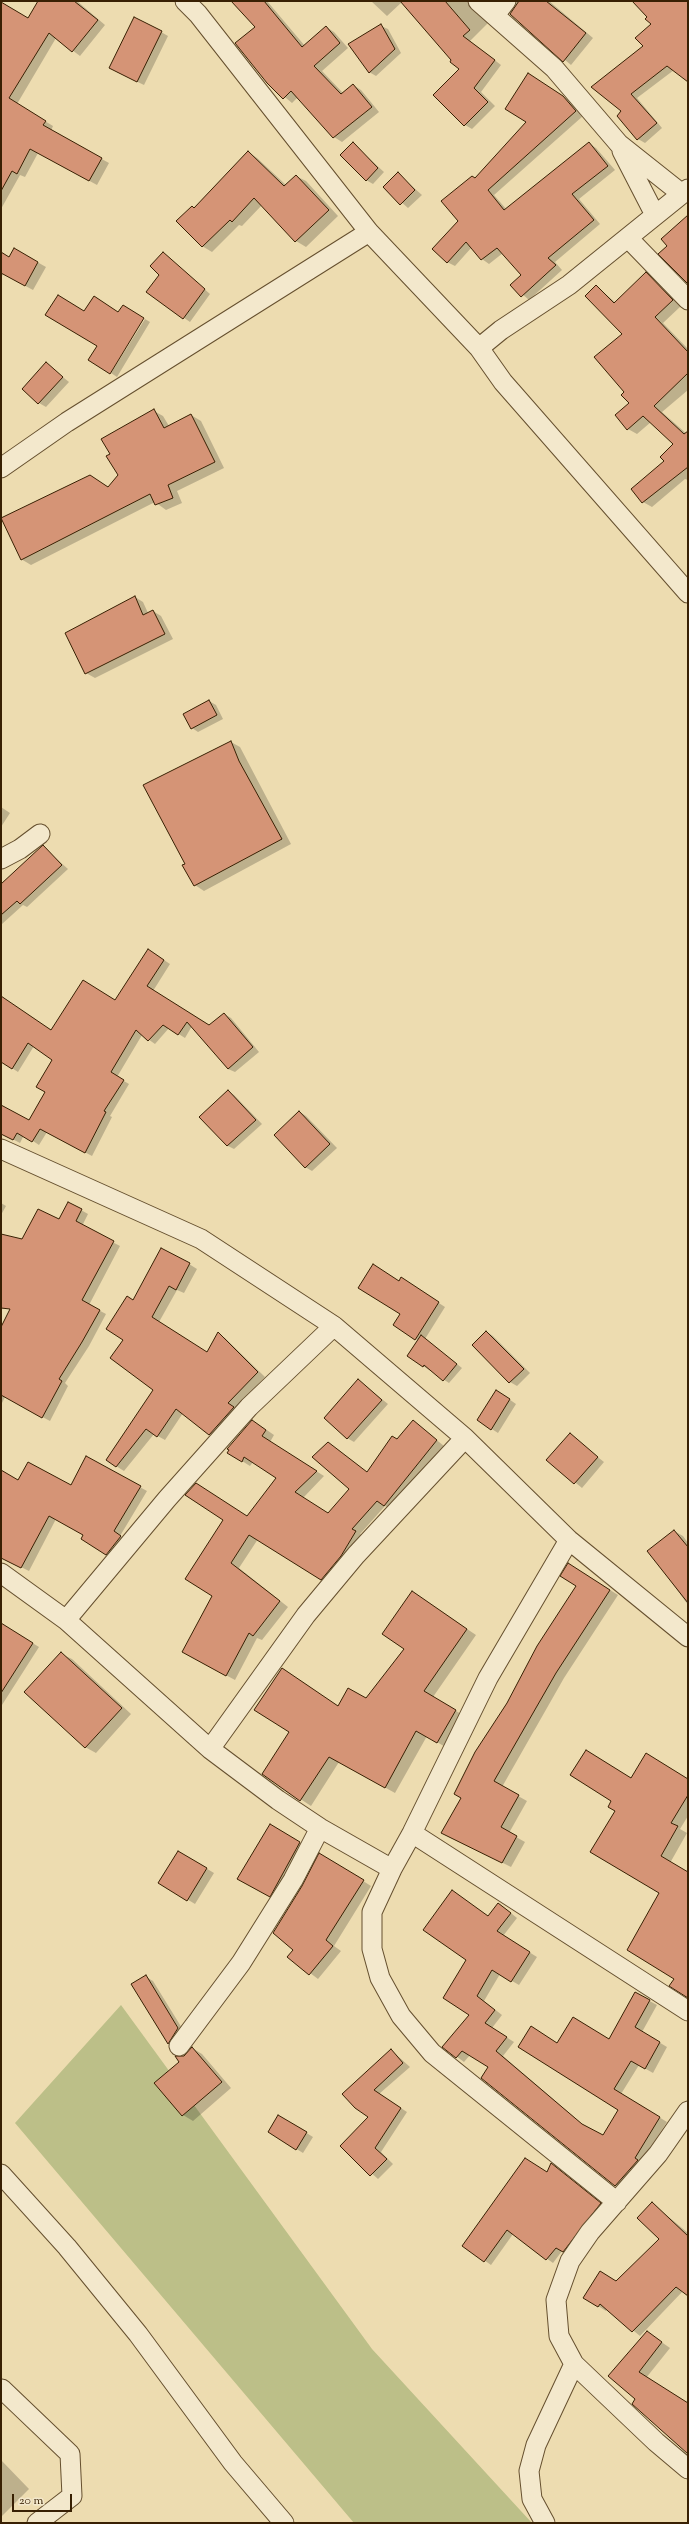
<!DOCTYPE html>
<html>
<head>
<meta charset="utf-8">
<style>
  body { margin:0 }
  #map { position:relative; width:689px; height:2524px; overflow:hidden; background:#eddcb0; font-family:"Sorts Mill Goudy",serif }
  canvas { display:block }
  .frame { position:absolute; inset:0; border:2px solid #382003; pointer-events:none }
  .scale { position:absolute; left:12px; top:2494px; width:60px; height:18px; box-sizing:border-box; border:2px solid #382003; border-top:0; padding-left:5px; font-size:12px; line-height:14px; white-space:nowrap; color:#382003; -webkit-text-stroke:3px #f3e8cc; paint-order:stroke }
</style>
</head>
<body>
<div id="map">
<canvas width="689" height="2524"></canvas>
<div class="frame"></div>
<div class="scale">20 m</div>
</div>
<script>
const ctx = document.querySelector('canvas').getContext('2d');
ctx.lineJoin = 'round';
function fill(path, color) { ctx.fillStyle = color; ctx.fill(path, 'evenodd'); }
const poly = rows => new Path2D(rows.map(r => 'M' + r).join(''));
function strokePath(path, color, width, dash) { ctx.strokeStyle = color; ctx.lineWidth = width; ctx.lineCap = dash ? 'butt' : 'round'; ctx.setLineDash(dash || []); ctx.stroke(path); }
const green = poly([
  [121,2005,372,2349,532,2523,354,2523,15,2123]
]);
const shadow = poly([
  [40,1,77,1,105,25,80,56,56,38,17,104,53,126,51,131,109,163,97,185,38,153,25,177,20,175,1,209,1,3,28,19],
  [233,1,267,1,305,46,326,27,334,32,348,48,322,71,343,93,353,85,361,90,379,112,342,142,334,137,298,97,292,103,268,83,257,27],
  [371,1,477,1,475,10,488,23,470,41,501,65,481,92,495,106,472,129,465,125,460,69,402,2,387,16],
  [517,1,549,1,593,38,571,65,511,14],
  [634,1,688,1,688,81,674,70,637,98,662,128,645,143,638,139,618,116,653,24],
  [381,26,388,29,401,53,376,76,369,72],
  [161,32,168,36,144,85,117,72],
  [536,79,570,101,583,116,494,195,507,210,589,143,596,148,615,170,579,199,600,224,555,262,562,270,529,300,512,285,523,275,503,253,489,264,482,259,472,247,455,266,447,262,459,221,476,179,528,122],
  [353,144,384,172,373,184,366,180],
  [248,152,257,158,286,185,296,176,306,181,338,216,306,247,296,241,262,205,242,226,239,225,212,252,202,246,194,208],
  [398,174,422,195,408,208,384,187],
  [14,249,46,267,33,290,3,274,1,278,1,253,9,258],
  [163,253,210,294,190,322,147,292,160,274],
  [646,274,655,279,681,306,663,323,688,349,688,390,662,412,688,435,688,480,685,479,652,507,643,502,675,444,651,422,637,434,628,429,630,403,625,392,623,334,596,286,616,303],
  [145,319,150,322,117,377,111,373],
  [49,366,69,382,46,407,39,403],
  [154,411,163,416,169,426,191,415,201,421,224,468,177,491,182,503,166,510,155,502,31,565,21,559,2,519,90,476,109,488,119,475,112,454],
  [135,597,143,602,148,613,153,611,161,616,173,639,95,678,86,673],
  [209,701,216,705,223,719,198,732,192,728],
  [231,742,240,747,291,844,204,891,195,885,187,864],
  [1,807,10,813,1,827],
  [43,847,68,869,27,907,23,905,2,924,1,885],
  [155,954,170,964,153,991,210,1026,224,1014,231,1018,259,1052,235,1072,228,1069,192,1026,185,1038,169,1028,155,1044,142,1035,117,1077,129,1084,110,1116,112,1117,92,1156,47,1132,39,1145,24,1135,20,1143,1,1133,1,1113,29,1121,47,1092,54,1060,34,1046,18,1072,1,1061,1,997,52,1031,116,1002],
  [228,1091,234,1095,262,1124,234,1149,228,1146,200,1117],
  [300,1112,306,1116,337,1148,312,1171,305,1167],
  [1,1203,6,1206,1,1215],
  [81,1210,88,1214,82,1226,120,1246,89,1305,106,1314,89,1346,65,1383,68,1386,50,1421,5,1397,1,1405,1,1329,12,1307,1,1301,1,1235,23,1240],
  [189,1264,197,1269,184,1293,177,1290,159,1322,207,1353,218,1334,225,1338,265,1377,235,1408,241,1412,217,1439,183,1413,165,1440,154,1434,124,1471,116,1466,155,1390,125,1340,133,1301],
  [400,1282,408,1283,445,1307,425,1339,462,1368,449,1383,423,1366,419,1341,394,1325,401,1314],
  [487,1332,493,1336,530,1373,517,1386,510,1382],
  [359,1381,388,1404,354,1442,347,1438],
  [503,1395,516,1404,498,1433,478,1420],
  [413,1421,444,1446,393,1510,385,1506,360,1534,363,1536,330,1584,258,1539,239,1568,288,1607,262,1640,257,1638,235,1680,192,1657,214,1596,247,1517,277,1477,253,1462,250,1466,229,1453,261,1426,274,1435,270,1442,324,1476,303,1498,328,1514,351,1489,328,1443,368,1473],
  [570,1435,604,1462,582,1488,548,1460],
  [87,1458,147,1491,120,1536,128,1541,114,1558,85,1535,56,1519,29,1571,1,1557,1,1471,19,1481,72,1486],
  [674,1531,683,1536,688,1543,688,1605,649,1551],
  [577,1569,618,1595,564,1678,502,1787,527,1801,509,1833,525,1842,511,1867,451,1837,462,1798,507,1704,577,1586],
  [412,1592,476,1635,433,1697,466,1717,447,1748,427,1736,395,1793,339,1762,311,1806,263,1774,338,1706,366,1700,406,1649],
  [1,1624,39,1647,2,1705,1,1704],
  [61,1654,72,1659,131,1714,96,1753,85,1747],
  [632,1779,688,1780,688,1816,680,1829,687,1833,670,1863,688,1873,688,1997,675,1979,660,1893,616,1810],
  [270,1825,305,1846,276,1899,243,1882],
  [179,1852,214,1873,195,1904,160,1883],
  [328,1859,371,1886,334,1946,341,1951,318,1979,289,1957,294,1950],
  [506,1909,517,1918,503,1936,537,1957,519,1985,500,1974,484,2001,502,2015,492,2028,514,2042,503,2056,588,2129,603,2136,619,2110,558,2044,610,2040,635,1993,657,2005,642,2032,667,2047,653,2073,639,2065,621,2094,667,2122,623,2190,482,2078,489,2067,470,2055,464,2062,444,2047,471,2014,467,1960,488,1917],
  [146,1977,153,1981,185,2033,175,2048,169,2044,133,1985],
  [192,2048,202,2054,231,2088,193,2121,183,2115,180,2062],
  [391,2050,410,2067,379,2094,407,2112,381,2152,393,2164,378,2179,341,2146,370,2117,355,2107],
  [279,2116,313,2137,303,2153,269,2132],
  [552,2165,606,2207,569,2255,562,2251,553,2263,513,2234,491,2265,464,2246,547,2173],
  [652,2203,688,2233,688,2295,683,2291,640,2336,607,2309,606,2311,584,2297,616,2282,661,2239],
  [647,2332,670,2348,646,2378,688,2403,688,2453,633,2404,636,2399,609,2376],
  [1,2460,29,2489,1,2517]
]);
const building = poly([
  [38,1,74,1,98,20,72,52,49,33,9,98,46,121,43,125,102,158,89,181,30,149,17,174,12,171,1,191,1,2,28,18,38,1],
  [231,1,264,1,302,47,326,26,340,43,314,66,341,94,353,84,372,107,333,138,291,91,283,99,267,83,235,43,255,27,231,1],
  [400,1,445,1,470,30,463,36,495,60,474,88,488,102,464,126,433,95,459,69,450,62,451,60,400,1],
  [519,1,546,1,586,33,563,62,510,14,519,1],
  [632,1,688,1,688,82,667,66,631,94,657,123,637,140,617,116,621,111,591,87,643,46,635,38,651,24,645,19,647,17,632,1],
  [134,17,162,31,137,82,109,68,134,17],
  [381,24,395,49,369,73,348,44,381,24],
  [528,73,563,96,576,111,488,190,504,210,589,142,608,166,572,194,594,220,548,258,556,265,521,297,510,285,521,275,497,248,481,260,466,242,447,263,432,249,458,221,441,201,472,176,475,178,526,122,505,109,528,73],
  [353,142,378,168,366,181,340,155,353,142],
  [248,151,284,186,296,175,329,210,295,242,254,198,232,222,230,220,202,247,176,221,192,206,194,208,248,151],
  [398,172,415,190,400,205,383,187,398,172],
  [688,215,688,284,658,254,667,246,661,239,688,215],
  [14,248,38,262,25,286,1,273,1,252,9,257,14,248],
  [163,252,205,289,183,319,146,292,159,275,150,266,163,252],
  [646,272,673,300,655,317,688,352,688,373,654,406,684,434,688,431,688,467,642,503,631,489,664,461,660,457,673,444,643,416,627,430,615,415,629,403,621,395,624,392,594,357,622,334,585,296,596,285,614,303,646,272],
  [58,295,84,311,94,296,118,312,123,305,144,318,110,374,88,360,97,346,45,315,58,295],
  [46,362,63,377,38,404,22,389,46,362],
  [154,409,164,428,191,414,215,462,168,485,173,498,155,505,150,494,21,560,1,518,90,475,108,487,118,475,106,456,110,454,101,439,154,409],
  [135,596,143,615,153,610,165,634,85,674,65,633,135,596],
  [209,700,217,715,191,729,183,714,209,700],
  [231,741,239,761,282,839,194,886,182,865,185,864,143,785,231,741],
  [43,845,62,865,20,904,17,901,1,915,1,884,43,845],
  [148,949,164,960,147,986,209,1025,224,1013,253,1047,228,1069,187,1022,178,1035,163,1025,148,1041,136,1030,111,1072,124,1080,104,1111,106,1112,85,1153,40,1129,32,1142,17,1133,13,1140,1,1134,1,1105,29,1120,45,1092,36,1087,52,1060,28,1043,12,1069,1,1062,1,996,51,1030,83,980,115,1000,148,949],
  [228,1090,256,1120,227,1146,199,1117,228,1090],
  [299,1111,330,1144,305,1168,274,1135,299,1111],
  [68,1202,82,1209,76,1221,114,1241,82,1300,100,1310,82,1342,59,1379,62,1381,42,1418,1,1395,1,1327,10,1309,1,1308,1,1234,22,1239,38,1209,59,1219,68,1202],
  [161,1248,190,1263,176,1290,169,1286,152,1317,207,1352,218,1332,258,1372,228,1403,234,1407,209,1435,176,1409,157,1437,146,1429,116,1467,106,1460,153,1390,110,1358,123,1340,106,1329,127,1296,133,1300,161,1248],
  [373,1264,399,1281,401,1277,439,1302,415,1340,393,1325,400,1314,358,1288,373,1264],
  [486,1331,524,1369,509,1383,472,1345,486,1331],
  [421,1335,457,1364,443,1381,424,1365,423,1367,407,1356,421,1335],
  [358,1379,382,1400,347,1439,324,1418,358,1379],
  [496,1390,510,1399,491,1430,477,1420,496,1390],
  [252,1420,266,1430,262,1436,317,1471,295,1492,328,1513,349,1489,312,1457,328,1442,367,1472,392,1436,397,1439,413,1420,437,1440,384,1506,377,1501,352,1529,356,1531,341,1556,321,1580,249,1535,231,1563,280,1601,253,1636,249,1633,226,1676,182,1652,212,1596,185,1579,223,1520,185,1495,196,1483,247,1516,276,1478,244,1457,242,1462,227,1453,229,1450,227,1449,252,1420],
  [570,1433,598,1457,574,1484,546,1460,570,1433],
  [86,1456,141,1486,114,1531,121,1536,106,1555,81,1539,83,1535,49,1516,21,1568,1,1558,1,1470,18,1480,28,1462,71,1485,86,1456],
  [674,1530,688,1547,688,1603,647,1551,674,1530],
  [568,1563,610,1590,556,1673,494,1781,519,1795,501,1827,517,1836,502,1863,441,1833,461,1798,454,1794,475,1752,507,1703,537,1646,576,1586,560,1576,568,1563],
  [412,1591,467,1629,424,1691,456,1710,437,1743,416,1731,385,1788,329,1757,300,1801,262,1774,289,1732,254,1710,282,1668,338,1706,348,1688,366,1698,404,1649,382,1634,412,1591],
  [1,1623,33,1643,1,1693,1,1623],
  [61,1652,122,1708,85,1748,24,1692,61,1652],
  [586,1750,631,1778,646,1753,688,1779,688,1795,671,1823,678,1826,661,1856,688,1872,688,1998,669,1986,674,1979,627,1950,659,1893,590,1852,615,1811,608,1807,611,1801,570,1775,586,1750],
  [270,1824,300,1842,270,1897,237,1879,270,1824],
  [178,1851,207,1868,187,1901,158,1883,178,1851],
  [319,1853,364,1880,326,1940,333,1946,309,1975,287,1957,293,1950,273,1933,302,1886,319,1853],
  [452,1890,488,1916,498,1903,511,1913,497,1931,530,1952,511,1982,492,1970,477,1996,495,2010,485,2023,507,2037,496,2051,582,2124,603,2135,618,2110,518,2047,531,2026,557,2043,573,2017,609,2039,635,1992,650,2000,635,2027,660,2042,645,2069,631,2061,614,2089,660,2117,635,2158,638,2160,615,2186,481,2078,488,2067,462,2051,456,2058,442,2047,469,2015,443,1998,466,1960,423,1930,452,1890],
  [146,1975,178,2028,168,2044,131,1984,146,1975],
  [192,2047,222,2082,182,2116,154,2083,179,2062,175,2056,184,2056,192,2047],
  [391,2049,403,2063,374,2090,401,2108,375,2148,387,2159,370,2176,340,2146,368,2117,355,2108,342,2094,391,2049],
  [278,2115,307,2132,296,2150,268,2132,278,2115],
  [525,2158,547,2172,551,2163,601,2203,563,2252,556,2248,546,2260,507,2230,484,2262,462,2246,525,2158],
  [652,2202,688,2236,688,2296,676,2287,632,2332,600,2304,598,2307,583,2298,600,2271,616,2281,659,2239,637,2218,652,2202],
  [647,2331,662,2342,639,2372,688,2403,688,2454,632,2404,635,2399,608,2376,647,2331]
]);
const minor = poly([
  [185,1,198,14,369,232,479,348,503,382,688,593],
  [478,1,554,68,619,144,682,194],
  [495,15,506,1],
  [622,151,655,215],
  [628,238,688,300],
  [479,348,501,330,569,285,688,189],
  [1,468,67,422,369,232],
  [1,859,20,849,40,834],
  [1,1149,201,1239,334,1326,465,1438,569,1540,688,1637],
  [569,1540,488,1678,412,1833,392,1869,372,1912,372,1949,380,1978,401,2016,432,2053,617,2202],
  [1,1573,66,1620,210,1749,278,1800,320,1828,392,1869],
  [66,1620,167,1499,249,1407,334,1326],
  [210,1749,306,1615,356,1555,465,1438],
  [412,1833,688,2011],
  [179,2046,241,1963,293,1880,320,1828],
  [688,2111,658,2154,590,2232,570,2261,556,2300,559,2336,574,2364,656,2442,688,2469],
  [1,2174,67,2247,138,2334,233,2463,284,2523],
  [2,2389,70,2454,72,2496,37,2523],
  [545,2523,532,2499,529,2471,536,2445,574,2364]
]);
fill(green, '#bcbf88');
fill(shadow, '#0003');
fill(building, '#d59476');
strokePath(building, '#382003', 1);
strokePath(minor, '#654f2e', 21);
strokePath(minor, '#f3e8cc', 19);
</script>
</body>
</html>
